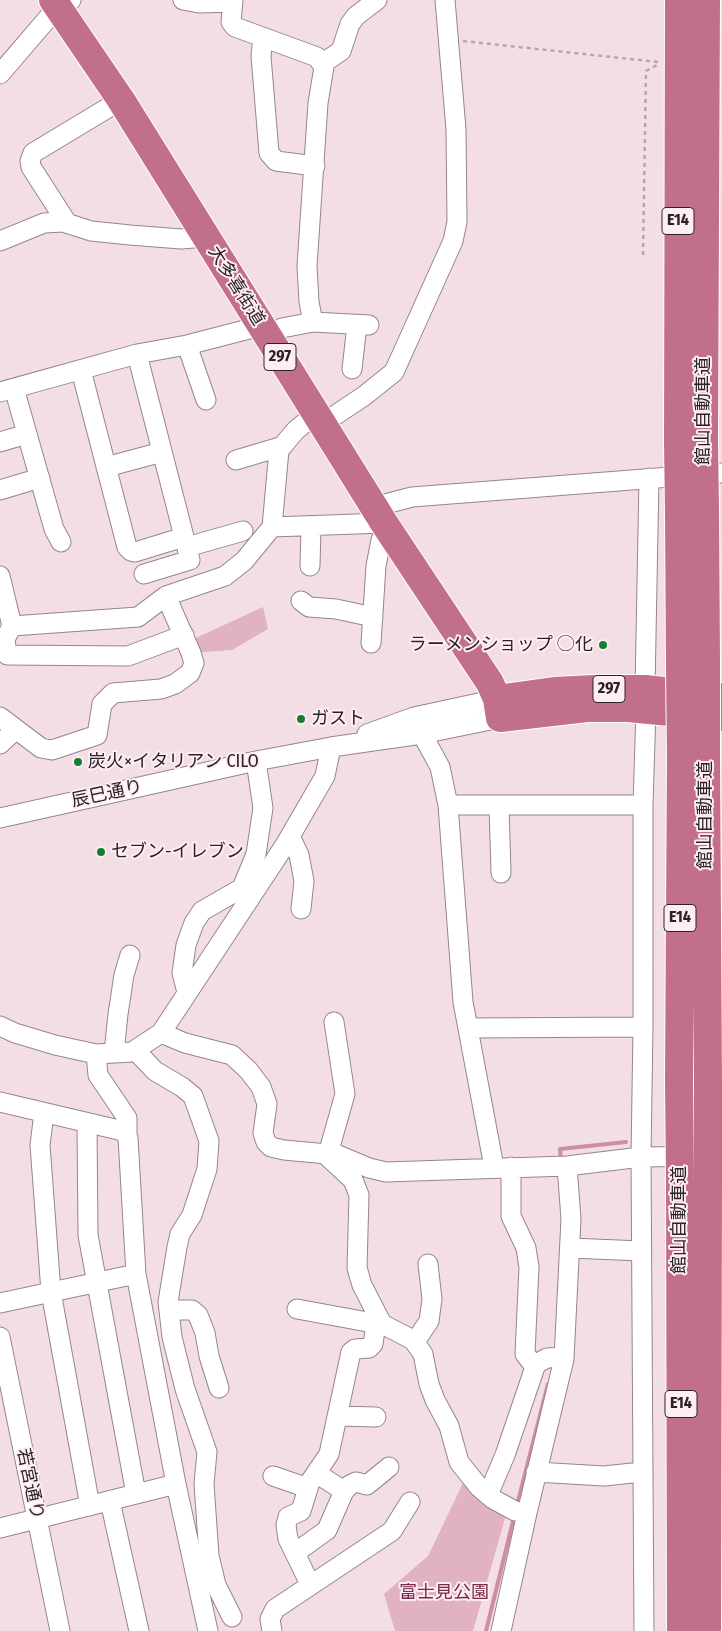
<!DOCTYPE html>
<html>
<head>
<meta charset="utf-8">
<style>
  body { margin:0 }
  canvas { display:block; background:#f3dee5 }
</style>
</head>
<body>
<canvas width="722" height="1631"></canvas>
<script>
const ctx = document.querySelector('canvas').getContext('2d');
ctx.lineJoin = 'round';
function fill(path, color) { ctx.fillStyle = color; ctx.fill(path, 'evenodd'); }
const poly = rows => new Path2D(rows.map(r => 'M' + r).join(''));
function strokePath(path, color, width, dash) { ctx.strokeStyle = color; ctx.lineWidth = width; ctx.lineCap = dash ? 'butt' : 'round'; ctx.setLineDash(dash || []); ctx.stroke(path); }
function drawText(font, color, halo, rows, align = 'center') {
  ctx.font = font + ' "Fira Sans Condensed","Noto Sans JP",sans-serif'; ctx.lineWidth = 4; ctx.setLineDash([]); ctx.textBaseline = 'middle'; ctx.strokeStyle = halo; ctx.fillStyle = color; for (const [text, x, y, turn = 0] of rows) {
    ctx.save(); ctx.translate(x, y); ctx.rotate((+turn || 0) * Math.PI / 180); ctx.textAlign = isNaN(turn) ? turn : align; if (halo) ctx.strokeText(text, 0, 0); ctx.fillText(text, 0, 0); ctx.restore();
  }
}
const green = poly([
  [263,607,268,629,232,650,191,653,187,642],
  [463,1483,482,1503,506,1515,473,1631,395,1631,384,1594,428,1556]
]);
const stream = poly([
  [561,1161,560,1149,626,1142],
  [517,1505,548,1384],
  [486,1631,514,1517]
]);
const path = poly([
  [463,41,658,62],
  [643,255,646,71,659,64]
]);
const minor = poly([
  [183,0,199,3,233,2],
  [233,0,231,22,235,27,317,57,324,67,318,103,307,266,309,302,313,322],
  [263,37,261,56,269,153,276,161,315,166],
  [323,63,341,51,350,24,356,16,377,0],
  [0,74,48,18,71,0],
  [67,223,31,167,30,161,33,153,121,100],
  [0,241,44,223,63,222,91,231,130,235,181,239,206,237],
  [267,337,282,328,313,322,369,325],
  [187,345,206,400],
  [137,354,190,560,144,574],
  [352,369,357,325],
  [81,370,127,547,131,551,135,552,184,537],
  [14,388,54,529,61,542],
  [0,392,137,354,187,345,249,329,260,324],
  [322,424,364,396,394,372,453,241,457,222,456,129,445,0],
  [0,442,27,434],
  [236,460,283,446],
  [106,467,162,452],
  [0,490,40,478],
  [374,507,412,497,722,473],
  [272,527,279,450,296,430,316,414],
  [187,547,243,531],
  [310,566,311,527],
  [0,576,12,626,138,617,166,596,225,576,244,561,272,527,384,523],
  [301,601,309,607,336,609,373,617],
  [12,626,5,639,7,655,128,656,184,635],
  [371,643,376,566,381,540,388,529],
  [645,689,649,478],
  [0,717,41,748,52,750,97,735,102,704,113,693,161,689,175,684,190,673,194,663,191,653,166,596],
  [367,734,414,717,497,699],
  [422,734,440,767,448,805,463,1002,494,1167],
  [0,744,15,730],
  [448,805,643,805],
  [499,806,501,873],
  [0,818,256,761,331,747,422,734,500,718],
  [290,836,299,855,304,881,301,909],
  [187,992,182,973,186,945,194,923,202,911,242,888,256,854,263,808,256,761],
  [0,1026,15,1033,55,1045,96,1054,132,1052,161,1033,285,845,325,776,331,747],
  [468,1028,643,1027],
  [161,1033,185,1043,232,1055,249,1071,261,1087,267,1104,263,1133,266,1142,271,1147,284,1150,338,1155,369,1168,386,1172,567,1166,641,1157,722,1156],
  [135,1050,155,1071,182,1087,193,1096,209,1141,207,1169,192,1215,180,1234,177,1247,168,1302,172,1337,185,1389,207,1452,204,1484,209,1556,216,1585,232,1617],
  [114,1053,118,1014,124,975,130,955],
  [96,1054,98,1075,127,1118,127,1136],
  [0,1102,123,1131,128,1138,136,1274,176,1484,208,1631],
  [44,1113,40,1145,51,1292,90,1506],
  [87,1124,88,1235,136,1494],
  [328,1154,345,1094,334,1022],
  [326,1155,353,1180,359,1195,357,1268,362,1285,382,1324],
  [511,1167,511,1216,526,1248,529,1267,525,1354,535,1367],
  [570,1248,641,1251],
  [0,1303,136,1274],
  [297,1309,384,1325,413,1340,423,1354,429,1384,435,1400,449,1426,459,1462,479,1487,493,1499,515,1511,527,1513],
  [169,1310,192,1310,198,1315,205,1333,209,1356,219,1388],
  [0,1337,60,1631],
  [415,1342,429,1321,432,1299,428,1264],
  [338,1416,376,1417],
  [536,1472,604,1476,642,1472],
  [316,1473,344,1491],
  [273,1476,308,1488],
  [488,1495,505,1455,536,1364,547,1358,564,1357],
  [110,1501,139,1631],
  [0,1528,176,1484],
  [295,1553,327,1530,344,1491,350,1485,356,1482,367,1485,389,1467],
  [310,1584,288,1539,286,1525,288,1517,301,1511,310,1482,329,1454,351,1352,355,1349,369,1348,373,1344,376,1323],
  [272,1631,270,1619,275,1609,392,1531,410,1502],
  [501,1631,527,1513,564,1359,571,1219,567,1166],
  [644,1631,641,1157,643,1027,643,805,646,709]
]);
const highway = poly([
  [53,0,121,100,384,523,490,683,497,699,500,718,587,708,628,708,722,717],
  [704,441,706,0],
  [678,443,679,0],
  [705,510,706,661],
  [679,511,680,668],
  [497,699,554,691,594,689,645,689,722,697],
  [706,758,708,1083],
  [679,1081,681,755],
  [680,1176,681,1631],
  [707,1631,708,1179]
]);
const highwayBridge = poly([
  [704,441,705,510],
  [678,443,679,511],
  [680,668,681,755],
  [706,758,706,661],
  [679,1081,680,1176],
  [708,1083,708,1179]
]);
const markers = [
  [603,645,5,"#157d31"],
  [301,719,5,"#157d31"],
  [78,762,5,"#157d31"],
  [101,852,5,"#157d31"]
];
const shields = [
  [678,221,32],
  [280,357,32],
  [609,689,32],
  [680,918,32],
  [681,1404,32]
];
const shieldNames = [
  ["E14",678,221],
  ["297",280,357],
  ["297",609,689],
  ["E14",680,918],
  ["E14",681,1404]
];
const streetNames = [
  ["大多喜街道",236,286,58],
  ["館山自動車道",704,411,-90],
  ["辰巳通り",107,794,-12],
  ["館山自動車道",706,815,-90],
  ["館山自動車道",680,1220,-90],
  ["若宮通り",30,1484,78]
];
const poiNames = [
  ["ラーメンショップ ◯化",593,645,"right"],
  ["ガスト",311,719],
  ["炭火×イタリアン CILO",88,762],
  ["セブン-イレブン",111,852]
];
const parkNames = [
  ["富士見公園",444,1593]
];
fill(green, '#e1b3c2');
strokePath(stream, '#cf8da4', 4);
strokePath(minor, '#97858b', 21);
strokePath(highway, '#fff', 30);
strokePath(path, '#b6a5ab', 2.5, [4, 4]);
strokePath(minor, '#fff', 19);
strokePath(highway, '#c26e8d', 28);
strokePath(highwayBridge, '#fff', 30, []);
strokePath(highwayBridge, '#c26e8d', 28);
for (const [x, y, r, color] of markers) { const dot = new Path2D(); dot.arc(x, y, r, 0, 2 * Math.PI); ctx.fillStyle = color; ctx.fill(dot); strokePath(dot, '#feedf2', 2); }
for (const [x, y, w] of shields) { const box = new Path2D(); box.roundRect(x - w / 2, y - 13.5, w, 27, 4); ctx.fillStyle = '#feedf2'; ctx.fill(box); strokePath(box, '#2a2325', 1); }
drawText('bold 16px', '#2a2325', null, shieldNames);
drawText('18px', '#2a2325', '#feedf2', streetNames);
drawText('18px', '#2a2325', '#feedf2', poiNames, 'left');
drawText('18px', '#77294a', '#feedf2', parkNames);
</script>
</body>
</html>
